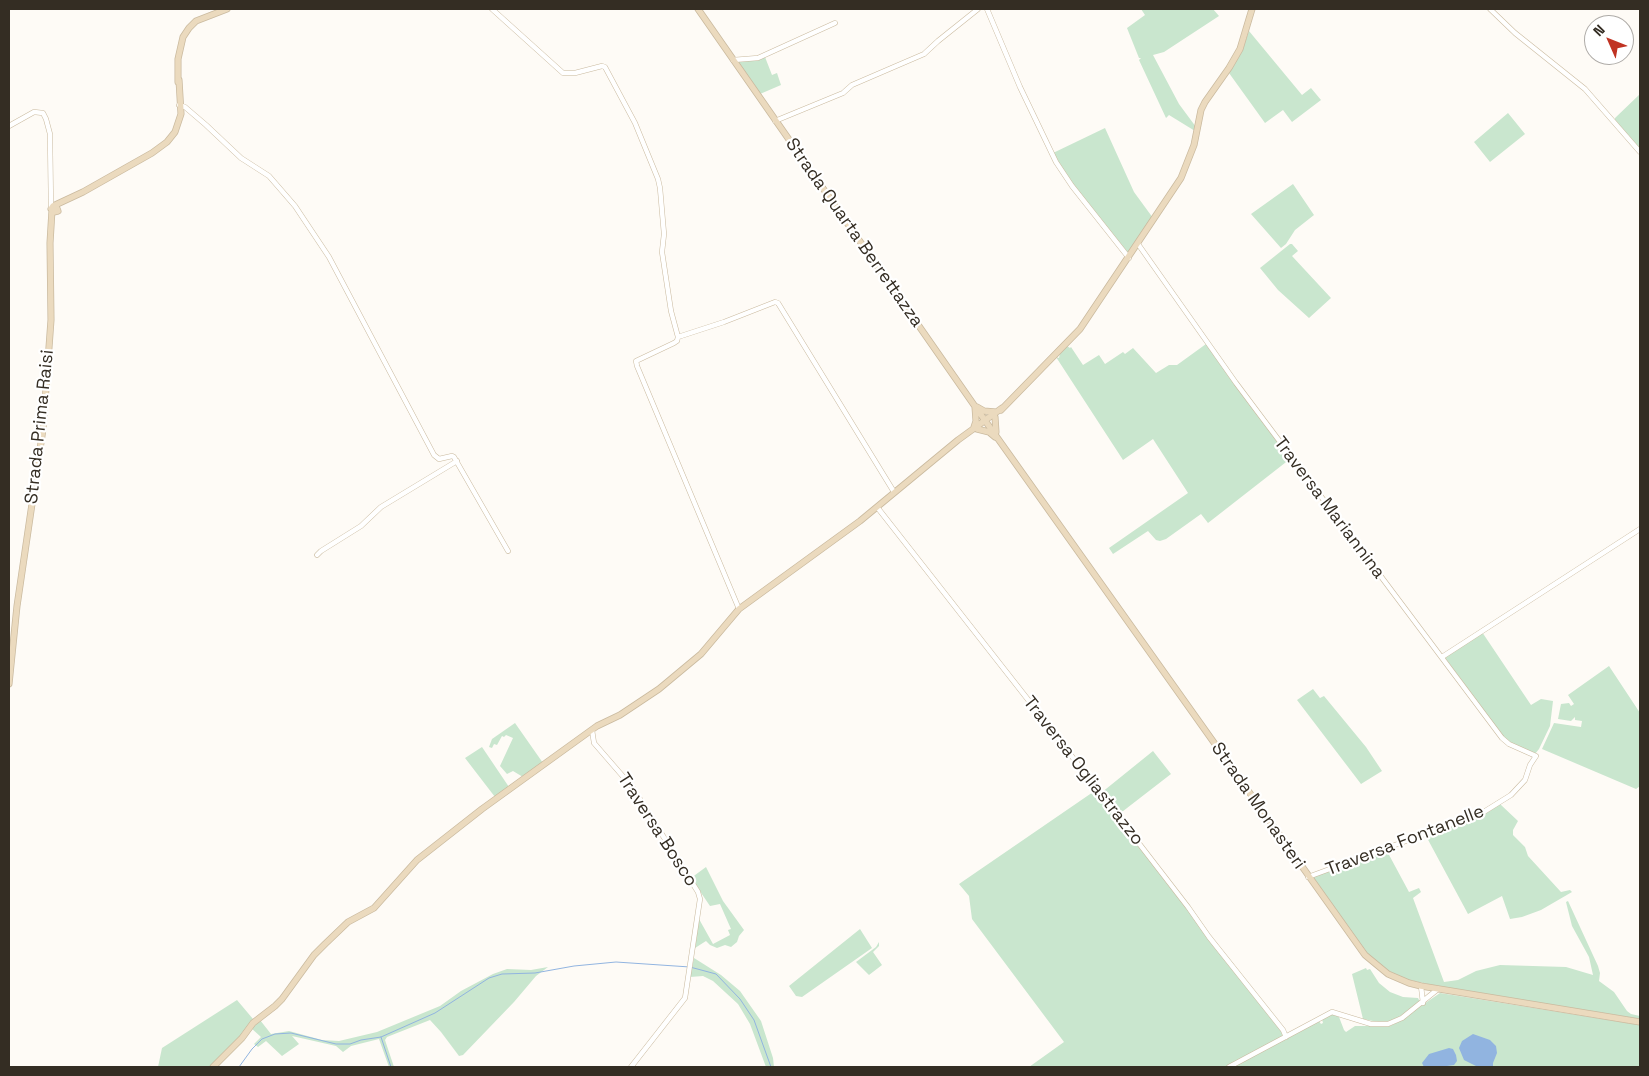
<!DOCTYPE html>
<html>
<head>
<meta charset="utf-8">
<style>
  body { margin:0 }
  #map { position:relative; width:1649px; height:1076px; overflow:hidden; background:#fefbf6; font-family:"Space Grotesk",sans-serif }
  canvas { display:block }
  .frame { position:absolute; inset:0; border:10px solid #342d23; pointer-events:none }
  .north { position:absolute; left:1584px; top:15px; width:50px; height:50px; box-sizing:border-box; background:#fff; border:1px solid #aeaba7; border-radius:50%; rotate:314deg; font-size:14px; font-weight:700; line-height:20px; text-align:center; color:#342d23 }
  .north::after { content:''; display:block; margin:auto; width:18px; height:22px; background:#c03323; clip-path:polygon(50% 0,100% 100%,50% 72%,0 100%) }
</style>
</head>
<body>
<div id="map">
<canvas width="1649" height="1076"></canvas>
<div class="frame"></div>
<div class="north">N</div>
</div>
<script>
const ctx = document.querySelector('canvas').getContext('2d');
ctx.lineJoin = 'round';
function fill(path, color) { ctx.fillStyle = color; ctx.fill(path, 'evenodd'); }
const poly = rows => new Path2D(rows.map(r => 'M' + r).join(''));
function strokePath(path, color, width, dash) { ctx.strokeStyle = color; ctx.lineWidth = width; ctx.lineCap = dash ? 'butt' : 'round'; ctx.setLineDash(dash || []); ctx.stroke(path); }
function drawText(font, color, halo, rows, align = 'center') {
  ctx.font = font + ' "Space Grotesk",sans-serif'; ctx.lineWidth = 4.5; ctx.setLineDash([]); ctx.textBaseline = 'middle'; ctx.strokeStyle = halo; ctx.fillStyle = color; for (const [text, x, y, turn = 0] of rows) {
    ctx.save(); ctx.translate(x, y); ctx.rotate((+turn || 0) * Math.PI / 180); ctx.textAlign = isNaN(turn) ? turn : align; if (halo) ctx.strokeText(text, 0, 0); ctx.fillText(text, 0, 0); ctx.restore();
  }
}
const green = poly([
  [1141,9,1213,9,1219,16,1164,52,1153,55,1179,104,1196,127,1195,131,1169,115,1166,118,1139,60,1141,58,1139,58,1127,28,1145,15],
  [1249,31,1302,95,1311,88,1321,100,1292,122,1283,110,1265,123,1229,73,1241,53],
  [765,57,772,75,777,73,781,85,760,94,738,62,740,60,754,61],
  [1640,94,1640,149,1615,120,1615,118],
  [1508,113,1525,134,1490,162,1474,142],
  [1105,128,1134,192,1153,218,1128,253,1075,188,1059,165,1053,153],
  [1293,184,1314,215,1295,230,1286,244,1281,248,1251,214],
  [1290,244,1292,244,1298,251,1292,256,1331,298,1309,318,1278,290,1260,268],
  [1206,344,1290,459,1208,523,1201,514,1166,539,1160,541,1156,540,1148,531,1113,554,1109,548,1188,493,1153,439,1123,460,1056,357,1059,358,1060,353,1067,346,1070,348,1071,347,1083,365,1099,355,1105,364,1123,352,1125,354,1133,348,1156,373,1169,365,1177,365],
  [1482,632,1531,705,1541,699,1553,701,1550,726,1539,749,1535,754,1513,744,1503,737,1446,659,1445,657],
  [1609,666,1640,713,1640,786,1636,789,1542,749,1554,723,1581,727,1582,721,1575,720,1575,717,1571,721,1558,719,1561,704,1569,703,1571,706,1574,704,1568,695],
  [1313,689,1320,698,1324,696,1366,747,1382,771,1361,784,1297,700],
  [515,723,543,763,523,777,513,771,507,774,500,766,513,738,506,735,504,737,502,736,497,745,494,744,492,748,489,747,492,739],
  [482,747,509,787,495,797,465,758],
  [1153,751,1171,774,1118,815,1101,793],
  [1096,790,1282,1030,1283,1036,1226,1067,1029,1067,1064,1042,972,919,969,896,959,884],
  [1500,804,1518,821,1513,830,1513,835,1525,847,1528,856,1561,892,1570,890,1572,892,1541,910,1522,917,1510,919,1502,896,1468,914,1426,836,1472,819],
  [1385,850,1388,853,1409,892,1419,888,1421,892,1413,898,1444,982,1458,980,1476,971,1500,965,1566,967,1593,975,1589,957,1572,926,1566,902,1568,901,1598,966,1600,973,1599,981,1614,992,1627,1011,1631,1014,1640,1016,1640,1019,1441,987,1405,979,1389,971,1369,957,1313,877,1365,857,1367,860,1370,859,1370,855],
  [706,867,723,901,744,930,739,936,737,942,731,947,725,945,717,948,710,945,706,941,695,948,699,919,713,944,730,935,728,930,731,929,720,904,710,906,691,878],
  [860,929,872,948,802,997,796,996,789,986],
  [879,942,879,946,873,952,882,965,869,975,856,962,876,947],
  [694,958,721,975,740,991,761,1021,773,1058,774,1067,766,1067,750,1024,738,1004,713,981,703,976,690,977],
  [548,967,536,976,514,1002,463,1055,459,1056,441,1032,430,1020,387,1037,385,1040,394,1067,389,1067,379,1039,351,1046,343,1052,336,1046,292,1036,299,1044,282,1056,266,1041,258,1047,254,1044,261,1037,251,1028,260,1020,271,1034,289,1031,322,1040,339,1041,377,1032,440,1006,461,991,493,974,507,969,531,970],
  [1366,968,1367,970,1370,969,1379,983,1390,992,1403,997,1418,998,1420,1002,1401,1016,1387,1022,1378,1022,1363,1019,1352,974],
  [1440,993,1640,1025,1640,1067,1233,1067,1319,1021,1321,1024,1323,1023,1322,1019,1332,1014,1339,1017,1344,1030,1346,1032,1355,1026,1390,1026,1396,1023],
  [237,1000,253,1019,240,1037,211,1067,158,1067,162,1048]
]);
const water = poly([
  [1473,1034,1490,1040,1496,1046,1497,1053,1493,1063,1493,1067,1478,1067,1464,1060,1459,1048,1462,1041],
  [1449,1048,1453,1049,1456,1055,1457,1061,1454,1065,1440,1067,1424,1067,1422,1063,1429,1054]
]);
const stream = poly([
  [381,1037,391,1067],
  [239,1067,252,1049,262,1039,275,1034,291,1033,336,1044,350,1044,361,1040,381,1037,435,1013,489,978,502,974,535,973,574,966,616,962,690,967,716,974,740,999,754,1020,771,1067]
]);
const street = poly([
  [492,9,563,73,575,73,602,66,605,67,635,123,658,179,660,188,664,234,662,252,671,311,678,337,677,341,674,343,636,361,637,366,739,609],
  [987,9,1020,87,1056,162,1072,186,1129,258],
  [1490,9,1515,33,1585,89,1640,152],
  [733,60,758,58,835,23],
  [179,105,185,107,206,125,241,158,269,176,295,206,329,257,434,455,439,459,452,456,454,457,508,551],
  [775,121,843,93,852,85,924,54,938,41,978,9],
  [9,126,34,112,43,113,46,119,50,134,51,209],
  [1138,244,1236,383,1502,738,1509,744,1536,756,1530,765,1525,780,1511,795,1482,813,1308,877],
  [678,337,724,322,775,302,778,303,894,492],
  [877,507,1033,706,1188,907,1209,937,1283,1030,1286,1037],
  [317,555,321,551,361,526,381,507,457,461],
  [1442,657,1640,529],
  [592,730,594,743,633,788,698,892,700,899,685,998,631,1067],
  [1421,986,1423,1003],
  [1229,1067,1332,1012,1371,1024,1388,1024,1402,1018,1438,989]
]);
const secondary = poly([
  [698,9,974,405,1365,955,1388,974,1409,983,1421,986,1640,1022],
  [178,82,178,59,183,37,189,28,196,21,227,9],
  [56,206,58,211,54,212,51,209,53,206,83,192,152,153,167,142,175,132,181,114,179,80],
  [977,407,984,411,996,412],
  [1001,410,1080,329,1181,178,1194,145,1201,110,1205,102,1229,68,1240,49,1252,9],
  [995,417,996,432],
  [974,427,976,421,975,407],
  [977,429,989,432,995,437],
  [9,684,17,606,43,429,51,320,50,243,52,210],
  [213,1067,242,1038,253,1023,275,1006,282,999,314,955,325,944,348,922,374,908,417,860,482,809,597,726,620,715,659,689,701,654,739,609,860,521,958,440,1002,408]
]);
const streetNames = [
  ["Strada Quarta Berrettazza",854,233,55],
  ["Strada Prima Raisi",40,427,-84],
  ["Traversa Mariannina",1329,508,53],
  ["Traversa Ogliastrazzo",1083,771,52],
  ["Strada Monasteri",1258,806,55],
  ["Traversa Bosco",657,830,57],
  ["Traversa Fontanelle",1405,841,-21]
];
fill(green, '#c9e6ce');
fill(water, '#91b4e0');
strokePath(stream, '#91b4e0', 1);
strokePath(street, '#caba9f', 5.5);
strokePath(secondary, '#caba9f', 7);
strokePath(street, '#fff', 4.5);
strokePath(secondary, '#ebdabe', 5.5);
drawText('18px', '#342d23', '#fff', streetNames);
</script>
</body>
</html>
